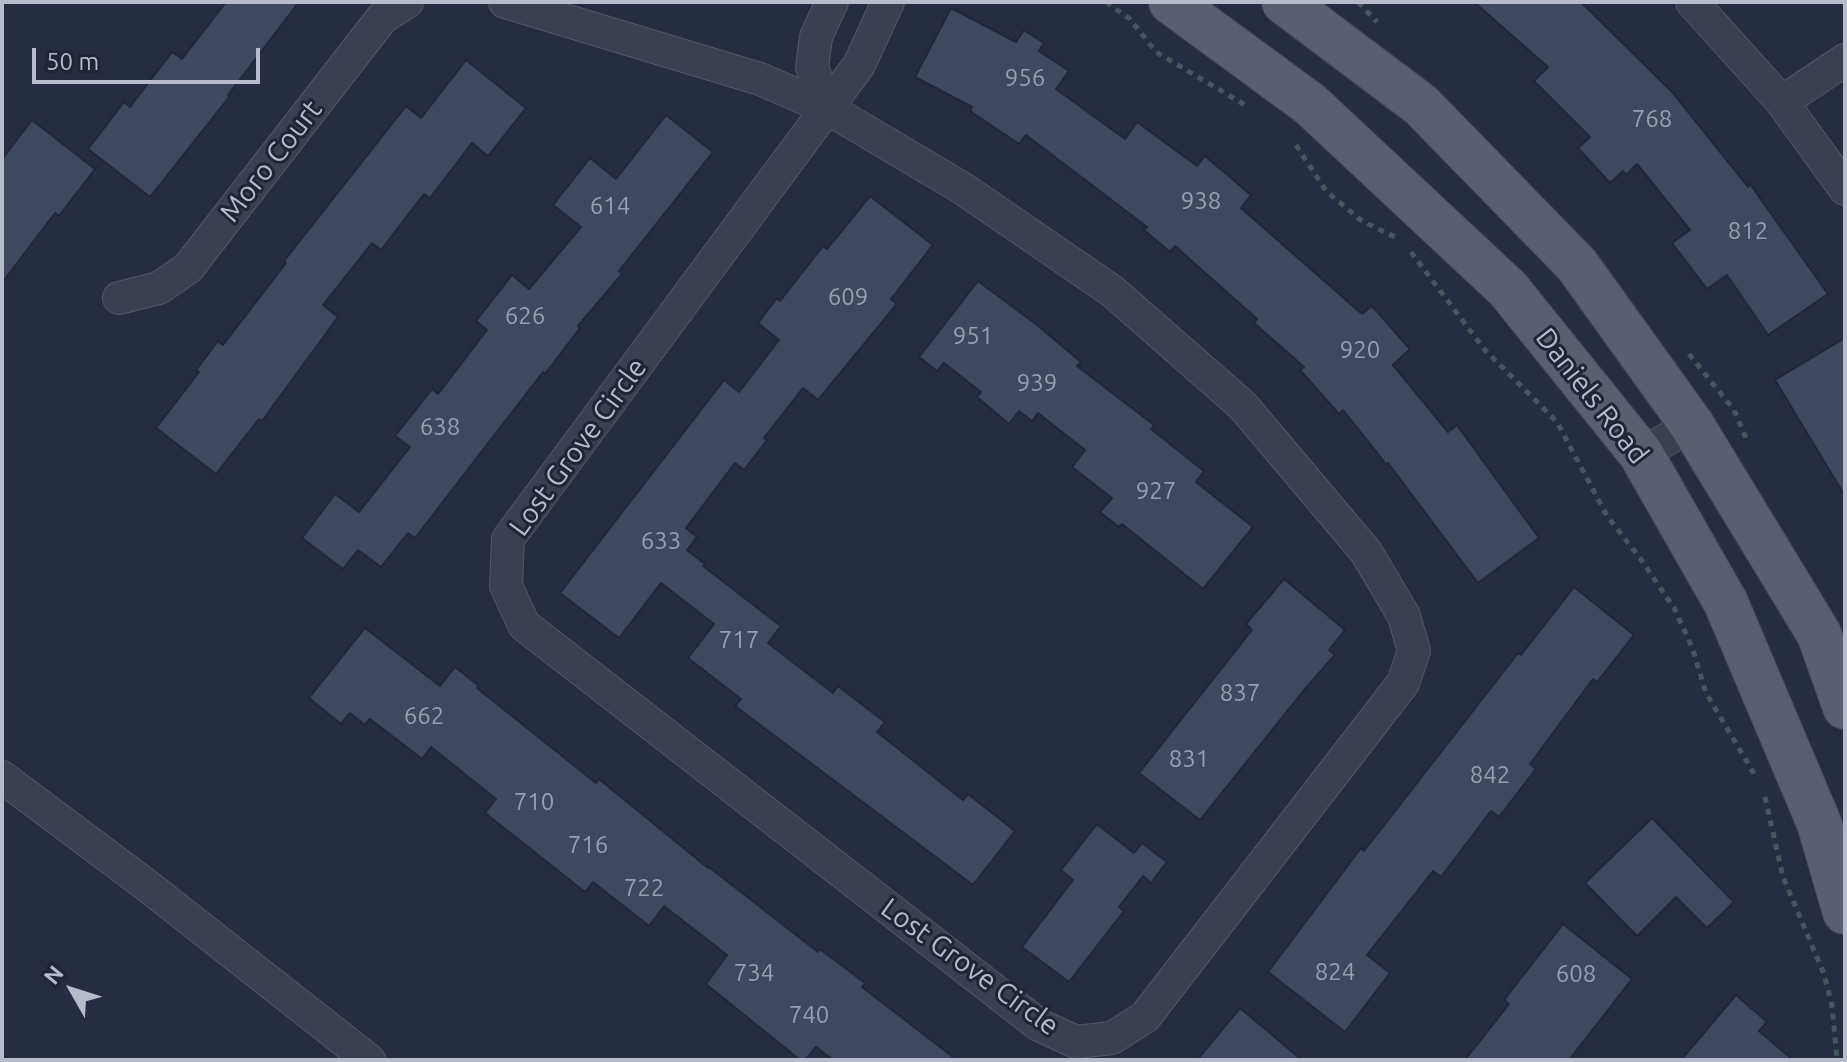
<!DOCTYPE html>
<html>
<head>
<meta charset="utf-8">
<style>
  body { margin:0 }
  #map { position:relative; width:1847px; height:1062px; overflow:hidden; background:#262c42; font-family:Ubuntu,sans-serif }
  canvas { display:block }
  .frame { position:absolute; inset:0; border:4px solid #b8bbcc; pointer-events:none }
  .north { position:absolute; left:32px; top:950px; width:80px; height:80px; -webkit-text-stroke:6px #1f2437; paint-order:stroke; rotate:309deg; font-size:22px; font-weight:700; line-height:32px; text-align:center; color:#b8bbcc }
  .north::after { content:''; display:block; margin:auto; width:28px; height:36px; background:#b8bbcc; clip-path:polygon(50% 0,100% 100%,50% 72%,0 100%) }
  .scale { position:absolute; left:32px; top:48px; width:228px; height:36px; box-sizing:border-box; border:4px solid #b8bbcc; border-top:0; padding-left:10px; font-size:24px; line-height:28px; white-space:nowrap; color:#b8bbcc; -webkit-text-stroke:6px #1f2437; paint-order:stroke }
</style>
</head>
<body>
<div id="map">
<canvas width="1847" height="1062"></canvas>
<div class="frame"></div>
<div class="north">N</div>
<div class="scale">50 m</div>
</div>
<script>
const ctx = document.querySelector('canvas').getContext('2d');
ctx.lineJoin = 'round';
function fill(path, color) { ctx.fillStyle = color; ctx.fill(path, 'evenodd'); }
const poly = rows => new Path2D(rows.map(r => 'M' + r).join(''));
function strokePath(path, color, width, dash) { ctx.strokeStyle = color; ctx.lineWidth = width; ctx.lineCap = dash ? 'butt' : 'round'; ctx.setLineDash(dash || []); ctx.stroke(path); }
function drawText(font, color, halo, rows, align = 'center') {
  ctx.font = font + ' Ubuntu,sans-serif'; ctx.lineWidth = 6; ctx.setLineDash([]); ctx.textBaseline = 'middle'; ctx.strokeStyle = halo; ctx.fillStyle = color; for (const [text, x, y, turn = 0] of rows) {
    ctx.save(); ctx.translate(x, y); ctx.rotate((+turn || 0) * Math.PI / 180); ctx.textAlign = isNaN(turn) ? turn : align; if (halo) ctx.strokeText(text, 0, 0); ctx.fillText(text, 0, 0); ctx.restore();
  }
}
const building = poly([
  [226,2,299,2,228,95,230,96,150,197,88,149,124,102,130,107,172,52,182,59,226,2],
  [1474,2,1581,2,1672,92,1748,187,1750,184,1828,294,1768,335,1727,275,1707,289,1672,243,1690,230,1637,164,1626,175,1623,171,1610,183,1578,148,1590,137,1534,81,1548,67,1474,2],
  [951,8,1016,42,1024,30,1044,43,1039,51,1069,71,1056,89,1125,139,1137,122,1197,166,1205,156,1251,195,1241,208,1362,314,1372,306,1410,349,1393,365,1448,432,1457,425,1539,538,1478,583,1388,463,1386,464,1343,410,1339,414,1300,370,1304,367,1254,323,1257,319,1175,246,1170,252,1144,230,1147,227,1026,135,1019,144,970,111,972,107,915,77,951,8],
  [466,60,526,108,488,156,472,143,430,198,424,194,381,250,372,243,323,305,338,317,262,421,259,419,216,474,156,428,199,372,196,370,218,341,223,345,286,263,284,261,406,106,421,118,466,60],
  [666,115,713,152,619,271,622,274,578,326,580,328,545,374,543,372,415,538,408,533,381,567,358,550,343,569,302,538,335,494,359,512,410,447,395,436,432,389,438,394,487,330,476,321,512,275,529,289,581,227,553,205,590,158,616,179,666,115],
  [32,120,95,169,59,216,55,213,2,283,2,159,32,120],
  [870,196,933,245,891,299,897,304,818,400,803,388,764,438,767,440,744,470,735,463,686,528,697,537,687,550,705,564,703,566,781,626,768,643,833,693,838,686,885,722,877,732,963,800,968,794,1015,831,973,885,735,706,741,699,688,658,714,624,661,583,619,638,560,593,724,380,739,392,779,340,758,323,777,298,780,301,823,246,827,249,870,196],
  [978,281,1037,325,1081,362,1077,366,1154,425,1151,429,1204,471,1196,482,1253,527,1203,589,1122,524,1119,527,1100,512,1112,498,1072,467,1085,450,1038,413,1032,421,1019,411,1009,424,977,397,981,392,944,363,937,371,919,357,978,281],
  [1845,338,1845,496,1775,380,1845,338],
  [1284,579,1345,630,1329,650,1335,655,1304,690,1200,820,1139,773,1252,630,1246,624,1284,579],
  [1574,587,1634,635,1597,682,1593,679,1530,764,1536,769,1499,817,1491,811,1441,877,1433,871,1367,955,1390,973,1345,1032,1268,972,1361,848,1364,851,1518,653,1521,655,1574,587],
  [365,628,440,686,455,667,479,686,477,688,596,783,599,779,708,868,709,867,818,952,820,949,865,983,862,987,957,1060,833,1060,816,1047,805,1060,800,1060,706,984,727,955,664,906,649,926,593,882,585,892,485,813,496,799,431,747,422,759,370,719,365,725,350,713,341,724,309,698,365,628],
  [1652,818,1734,902,1707,928,1676,897,1637,936,1585,883,1652,818],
  [1097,824,1134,853,1142,843,1167,862,1151,883,1143,876,1119,907,1124,911,1069,982,1022,947,1073,880,1061,870,1097,824],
  [1563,924,1632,979,1569,1060,1465,1060,1509,1004,1504,1000,1563,924],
  [1736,995,1767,1022,1759,1031,1793,1060,1681,1060,1736,995],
  [1240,1008,1302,1060,1197,1060,1240,1008]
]);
const path = poly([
  [1106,2,1130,19,1156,52,1245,105],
  [1358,2,1377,22],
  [1296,145,1326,191,1362,221,1395,237],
  [1411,252,1484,349,1557,422,1607,516,1640,558,1674,608,1692,647,1706,693,1756,777],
  [1689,354,1734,410,1746,438],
  [1765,797,1783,877,1824,974,1832,1005,1837,1060]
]);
const street = poly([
  [505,2,760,79,827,108,962,188,1112,291,1243,406,1366,552,1404,616,1414,651,1403,683,1145,1017,1112,1038,1076,1042,1039,1025,524,625,506,586,508,539,827,108,859,65,888,2],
  [1692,2,1782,102,1845,189],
  [1782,102,1845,60],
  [827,108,812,67,816,37,832,2],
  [119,298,159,288,188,268,382,18,407,2],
  [1641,454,1692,425],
  [2,777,145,884,369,1060]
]);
const primary = poly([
  [1171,2,1310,104,1508,289,1641,454,1726,603,1819,823,1845,912],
  [1284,2,1421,105,1577,265,1692,425,1819,634,1845,707]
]);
const numberNames = [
  ["956",1025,78],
  ["768",1652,119],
  ["938",1201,201],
  ["614",610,206],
  ["812",1748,231],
  ["609",848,297],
  ["626",525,316],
  ["951",973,336],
  ["920",1360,350],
  ["939",1037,383],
  ["638",440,427],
  ["927",1156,491],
  ["633",661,541],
  ["717",739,640],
  ["837",1240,693],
  ["662",424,716],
  ["831",1189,759],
  ["842",1490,775],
  ["710",534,802],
  ["716",588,845],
  ["722",644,888],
  ["824",1335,972],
  ["734",754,973],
  ["608",1576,974],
  ["740",809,1015]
];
const streetNames = [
  ["Moro Court",271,161,-52],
  ["Daniels Road",1592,396,52],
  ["Lost Grove Circle",578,447,-54],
  ["Lost Grove Circle",970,967,36]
];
fill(building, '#404760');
strokePath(building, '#212639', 2);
strokePath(street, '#535769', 34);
strokePath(primary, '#44485b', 46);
strokePath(path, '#475760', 5, [6, 6]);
strokePath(street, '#3b3f52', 32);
strokePath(primary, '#595e72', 44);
drawText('24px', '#9a9eb1', null, numberNames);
drawText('28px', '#b8bbcc', '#1f2437', streetNames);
</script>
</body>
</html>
